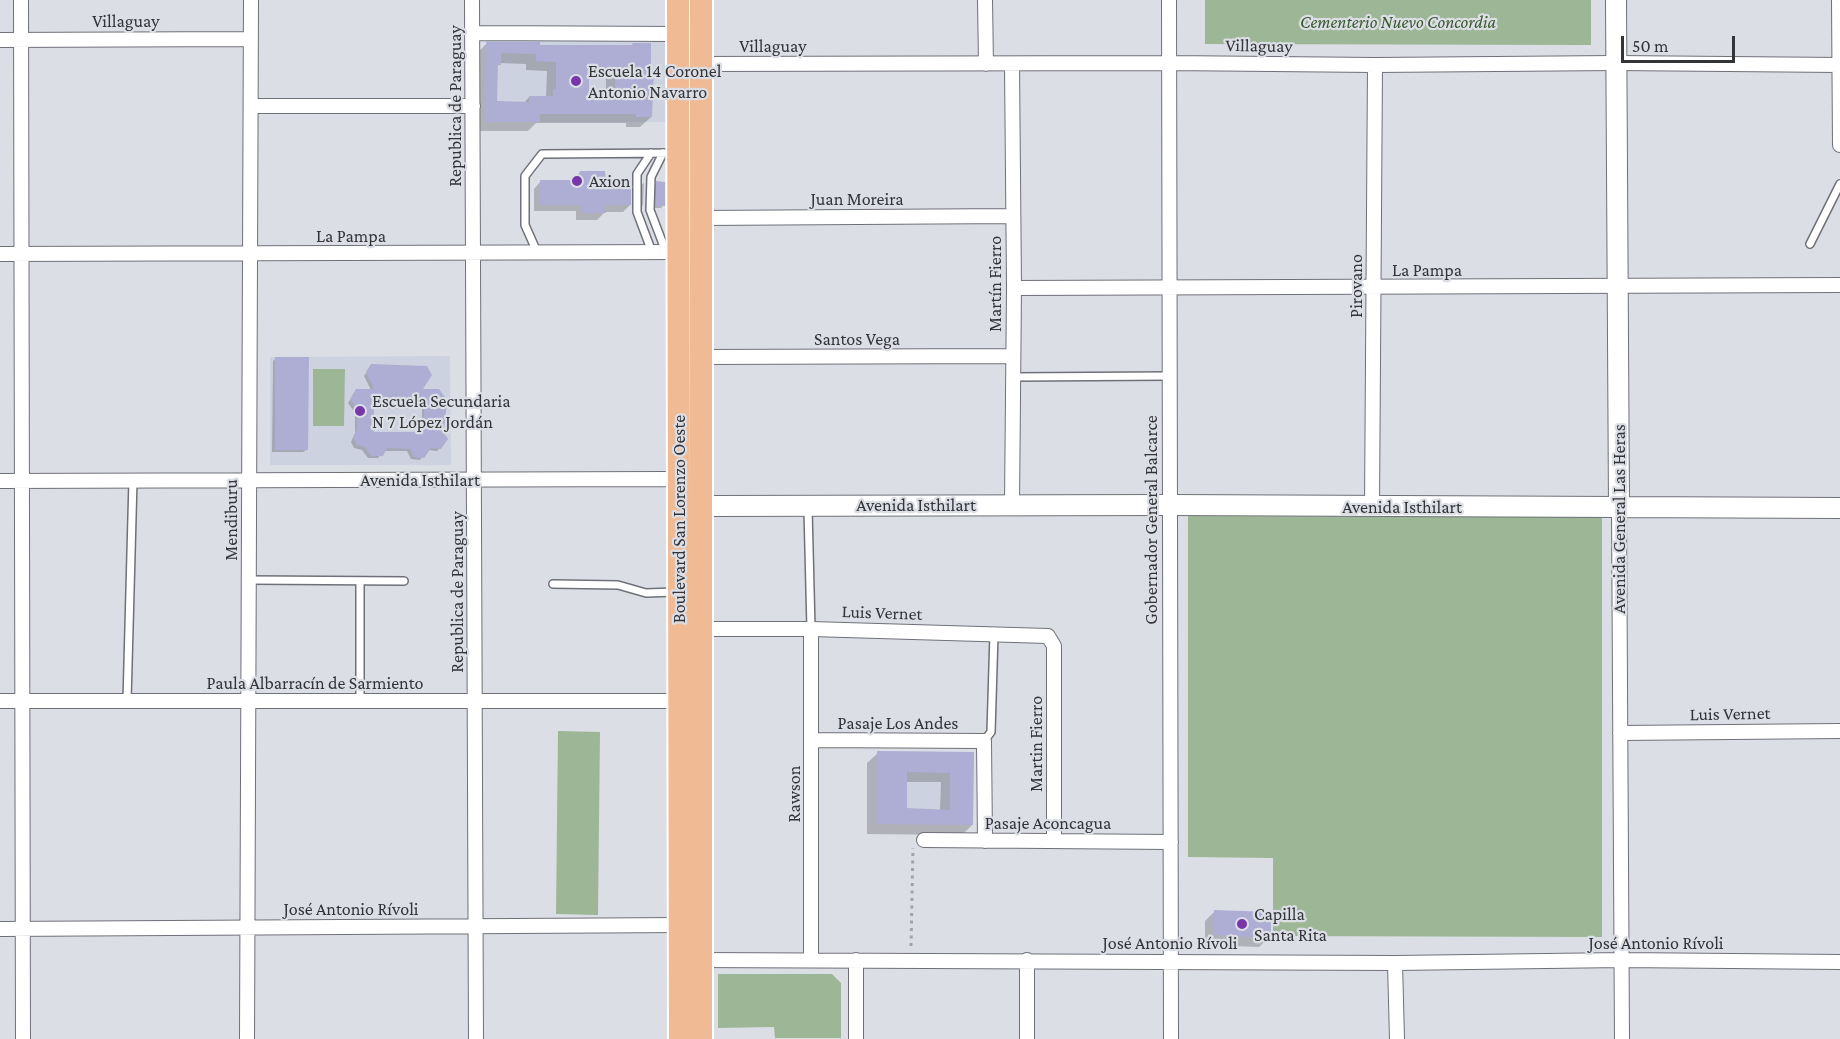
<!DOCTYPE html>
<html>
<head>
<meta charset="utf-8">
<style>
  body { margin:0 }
  #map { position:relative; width:1840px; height:1039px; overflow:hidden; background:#dcdee6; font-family:"Crimson Pro",serif }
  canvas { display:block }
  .scale { position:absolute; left:1621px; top:36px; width:114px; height:27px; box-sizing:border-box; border:3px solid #333437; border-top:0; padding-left:8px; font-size:18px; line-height:21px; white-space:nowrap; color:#333437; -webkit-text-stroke:4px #dcdee6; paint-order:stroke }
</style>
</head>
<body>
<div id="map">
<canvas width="1840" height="1039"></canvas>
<div class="scale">50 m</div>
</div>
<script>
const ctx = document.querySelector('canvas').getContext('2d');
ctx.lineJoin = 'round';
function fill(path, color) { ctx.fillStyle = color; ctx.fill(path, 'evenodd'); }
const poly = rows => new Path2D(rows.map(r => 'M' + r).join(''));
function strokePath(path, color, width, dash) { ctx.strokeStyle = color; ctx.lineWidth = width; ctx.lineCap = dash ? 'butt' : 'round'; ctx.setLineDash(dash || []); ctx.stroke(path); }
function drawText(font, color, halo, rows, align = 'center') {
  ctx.font = font + ' "Crimson Pro",serif'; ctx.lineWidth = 4.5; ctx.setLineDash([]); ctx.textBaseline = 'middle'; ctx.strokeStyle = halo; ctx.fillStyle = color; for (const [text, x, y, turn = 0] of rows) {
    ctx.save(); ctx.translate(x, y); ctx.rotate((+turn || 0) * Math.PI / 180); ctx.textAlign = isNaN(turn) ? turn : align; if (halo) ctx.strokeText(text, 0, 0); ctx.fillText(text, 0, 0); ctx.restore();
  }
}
const built = poly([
  [492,34,666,34,666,122,486,122,486,40],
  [450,356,451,465,270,465,270,357],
  [877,751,974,752,973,825,877,824]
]);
const green = poly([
  [1205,0,1591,0,1591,45,1205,44],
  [313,369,345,369,344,426,313,426],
  [1188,516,1602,517,1602,937,1273,936,1273,858,1188,857],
  [558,731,600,732,598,915,556,914],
  [718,974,832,974,841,983,841,1038,775,1038,774,1027,718,1028]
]);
const shadow = poly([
  [486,44,538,46,631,47,633,44,651,117,640,127,626,127,626,123,536,123,528,131,476,131,476,54],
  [499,63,526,64,526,70,547,71,546,98,529,97,524,103,496,102,497,67],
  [587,77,606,77,606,93,587,93],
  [580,172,604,183,630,205,623,212,605,212,597,220,576,220,576,211,534,211,534,189,541,181,573,182,573,179],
  [644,183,643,205,640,208,640,186],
  [657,183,663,205,661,208,654,208,654,186],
  [276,358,306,450,303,452,272,452,273,361],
  [369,369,420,391,440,448,437,451,427,450,420,460,411,459,407,451,384,451,378,458,368,458,362,450,354,448,351,442,355,433,355,413,348,403,354,394,371,390,364,376],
  [373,408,422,409,422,434,373,433],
  [878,753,972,753,972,825,962,835,867,834,867,763],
  [906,782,941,782,940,811,905,810],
  [1215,911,1269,937,1259,947,1205,945,1205,921]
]);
const building = poly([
  [486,42,540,42,540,45,633,45,632,43,651,43,651,70,654,70,652,117,636,117,636,114,540,114,540,122,486,122],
  [501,53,536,54,536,61,556,62,556,89,553,89,553,96,529,96,529,102,497,101,498,65,501,65],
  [589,67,615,68,615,92,589,91],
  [580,171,605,171,606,181,631,181,631,205,606,205,606,213,582,213,582,205,540,205,540,180,580,180],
  [656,181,665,182,665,206,656,206],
  [275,357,309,357,308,450,275,450],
  [371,364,427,366,432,375,423,389,439,389,447,400,444,433,448,439,441,449,431,448,424,458,414,457,410,449,387,448,383,456,371,456,365,447,357,445,353,438,357,429,357,410,350,399,356,389,374,389,366,372],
  [374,406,424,406,424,432,374,432],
  [877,751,974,752,973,825,877,824],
  [907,772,950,773,950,810,907,808],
  [1214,910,1271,912,1271,938,1214,935]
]);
const path = poly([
  [911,946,913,848]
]);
const lane = poly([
  [651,153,637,174,637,212,652,252],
  [663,153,651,177,650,210,666,252],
  [1810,244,1840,184],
  [537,252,525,225,525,176,542,154,676,153],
  [1013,377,1169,376],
  [808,509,811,629],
  [249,580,404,581],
  [360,581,360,701],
  [553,584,618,585,646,593,675,592],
  [127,701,133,480],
  [984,741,991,732,994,634]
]);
const street = poly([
  [21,0,23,1039],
  [472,0,476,1039],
  [985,0,986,64],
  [1169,0,1171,1039],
  [1839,0,1840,145],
  [473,33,678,34],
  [0,40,251,39],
  [695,64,1169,63,1375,65,1616,63,1840,65],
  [1012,64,1014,288,1012,504],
  [251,106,473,106],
  [701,218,1013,216],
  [0,254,684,252],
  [1014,288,1840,285],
  [701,357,1013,356],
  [0,481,667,479,679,483],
  [1372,507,1375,65],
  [1619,508,1622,1039],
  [702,629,811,629,1048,636,1054,646,1054,841],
  [0,701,685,701],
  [1620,733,1840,731],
  [812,740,984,741,985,841],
  [924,840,1171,842],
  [0,929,685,925],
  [694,960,1395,963,1622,960,1840,962],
  [811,960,811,629],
  [856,960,856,1039],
  [1027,960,1027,1039],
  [1395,963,1397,1039],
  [247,1039,251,0]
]);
const secondary = poly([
  [1616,0,1619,508],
  [692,493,711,506,1170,505,1840,508]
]);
const primary = poly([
  [678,0,680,1039],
  [701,0,701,1039]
]);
const markers = [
  [576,81,6,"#7737ab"],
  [577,181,6,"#7737ab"],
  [360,411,6,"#7737ab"],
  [1242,924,6,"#7737ab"]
];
const streetNames = [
  ["Villaguay",126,21],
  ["Villaguay",773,46],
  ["Villaguay",1259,46,1],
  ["Republica de Paraguay",455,106,-90],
  ["Juan Moreira",857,199],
  ["La Pampa",351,236],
  ["La Pampa",1427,270],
  ["Martín Fierro",995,284,-90],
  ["Pirovano",1356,286,-90],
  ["Santos Vega",857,339],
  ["Avenida Isthilart",420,480],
  ["Avenida Isthilart",916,505],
  ["Avenida Isthilart",1402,507],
  ["Boulevard San Lorenzo Oeste",679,519,-90],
  ["Avenida General Las Heras",1619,519,-90],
  ["Mendiburu",231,520,-90],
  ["Gobernador General Balcarce",1151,520,-90],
  ["Republica de Paraguay",457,592,-90],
  ["Luis Vernet",882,613,2],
  ["Paula Albarracín de Sarmiento",315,683],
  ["Luis Vernet",1730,714,-1],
  ["Pasaje Los Andes",898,723],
  ["Martin Fierro",1036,744,-90],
  ["Rawson",794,794,-90],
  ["Pasaje Aconcagua",1048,823],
  ["José Antonio Rívoli",351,909],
  ["José Antonio Rívoli",1170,943],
  ["José Antonio Rívoli",1656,943]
];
const parkNames = [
  ["Cementerio Nuevo Concordia",1398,22]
];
const poiNames = [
  ["Escuela 14 Coronel",588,71],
  ["Antonio Navarro",588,92],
  ["Axion",589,181],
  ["Escuela Secundaria",372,401],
  ["N 7 López Jordán",372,422],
  ["Capilla",1254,914],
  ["Santa Rita",1254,935]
];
fill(built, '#cdd2e0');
fill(green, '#9db695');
fill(shadow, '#0003');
fill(building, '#aeaed4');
strokePath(lane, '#6f7178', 10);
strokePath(street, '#6f7178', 16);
strokePath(secondary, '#6f7178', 22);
strokePath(primary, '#fff', 26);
strokePath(path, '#a2a3aa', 3, [3, 4.5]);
strokePath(lane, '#fff', 7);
strokePath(street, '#fff', 14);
strokePath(secondary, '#fff', 20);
strokePath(primary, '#f0ba95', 22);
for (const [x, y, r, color] of markers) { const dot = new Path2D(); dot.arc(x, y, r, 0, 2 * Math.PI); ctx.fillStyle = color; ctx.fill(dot); strokePath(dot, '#dcdee6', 2); }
drawText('18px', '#333437', '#dcdee6', streetNames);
drawText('italic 18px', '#385a2b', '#dcdee6', parkNames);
drawText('18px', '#333437', '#dcdee6', poiNames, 'left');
</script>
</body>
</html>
